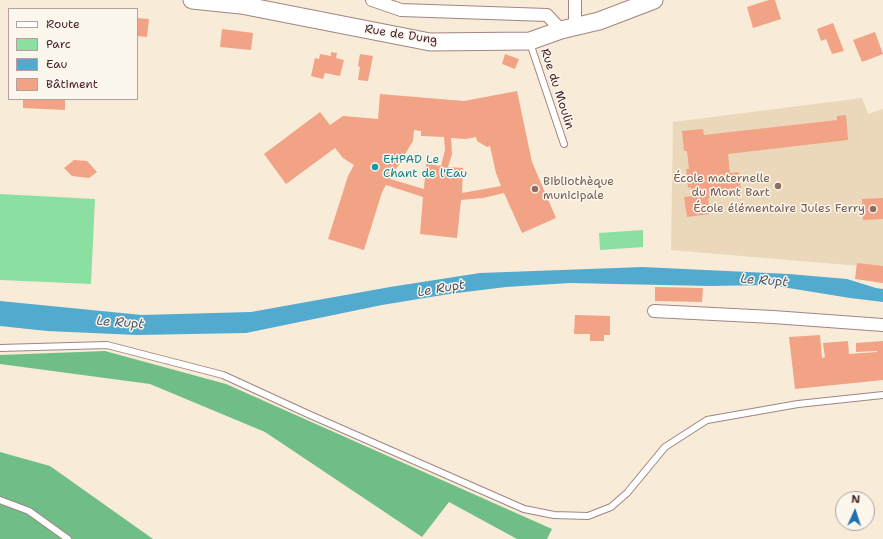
<!DOCTYPE html>
<html>
<head>
<meta charset="utf-8">
<style>
  body { margin:0 }
  #map { position:relative; width:883px; height:539px; overflow:hidden; background:#f8ebd8; font-family:"Shantell Sans",sans-serif }
  canvas { display:block }
  .legend { position:absolute; left:8px; top:8px; width:130px; height:92px; box-sizing:border-box; background:#fbf7ec; border:1px solid #b4a19f; margin:0; padding:5px 7px; list-style:none; font-size:12px; color:#4a1f2b }
  .legend li { display:flex; align-items:center; gap:8px; height:20px }
  .legend b { width:20px; border:1px solid #b4a19f }
  .north { position:absolute; left:835px; top:491px; width:40px; height:40px; box-sizing:border-box; background:#fbf7ec; border:1px solid #b4a19f; border-radius:50%; rotate:3deg; font-size:11px; font-weight:700; line-height:16px; text-align:center; color:#4a1f2b }
  .north::after { content:''; display:block; margin:auto; width:14px; height:18px; background:#1f6fb2; clip-path:polygon(50% 0,100% 100%,50% 72%,0 100%) }
</style>
</head>
<body>
<div id="map">
<canvas width="883" height="539"></canvas>
<ul class="legend">
<li><b style="height:5px;background:#fff"></b>Route</li>
<li><b style="height:11px;background:#8bdfa1"></b>Parc</li>
<li><b style="height:11px;background:#52aacf"></b>Eau</li>
<li><b style="height:11px;background:#f2a285"></b>Bâtiment</li>
</ul>
<div class="north">N</div>
</div>
<script>
const ctx = document.querySelector('canvas').getContext('2d');
ctx.lineJoin = 'round';
function fill(path, color) { ctx.fillStyle = color; ctx.fill(path, 'evenodd'); }
const poly = rows => new Path2D(rows.map(r => 'M' + r).join(''));
function strokePath(path, color, width, dash) { ctx.strokeStyle = color; ctx.lineWidth = width; ctx.lineCap = dash ? 'butt' : 'round'; ctx.setLineDash(dash || []); ctx.stroke(path); }
function drawText(font, color, halo, rows, align = 'center') {
  ctx.font = font + ' "Shantell Sans",sans-serif'; ctx.lineWidth = 3; ctx.setLineDash([]); ctx.textBaseline = 'middle'; ctx.strokeStyle = halo; ctx.fillStyle = color; for (const [text, x, y, turn = 0] of rows) {
    ctx.save(); ctx.translate(x, y); ctx.rotate((+turn || 0) * Math.PI / 180); ctx.textAlign = isNaN(turn) ? turn : align; if (halo) ctx.strokeText(text, 0, 0); ctx.fillText(text, 0, 0); ctx.restore();
  }
}
const built = poly([
  [862,98,868,114,883,109,883,268,671,250,673,122]
]);
const green = poly([
  [0,194,95,199,91,284,0,280],
  [643,230,643,247,600,250,599,233]
]);
const forest = poly([
  [105,351,226,384,552,529,547,539,517,539,449,502,422,537,265,432,150,384,0,364,0,355],
  [0,452,50,466,153,539,0,539]
]);
const water = poly([
  [643,267,789,274,847,279,876,288,883,289,883,302,850,298,770,285,710,286,570,283,506,287,449,294,382,305,246,333,137,335,47,331,0,326,0,301,142,315,251,312,390,287,480,273]
]);
const building = poly([
  [769,0,775,0,781,19,753,28,747,7],
  [137,18,149,19,147,37,137,36],
  [833,23,844,51,832,54,826,39,821,41,817,29],
  [222,29,253,33,251,50,220,47],
  [875,32,883,54,862,62,853,40],
  [331,52,337,53,336,58,344,60,340,76,325,73,323,79,311,76,315,58,319,59,320,54,331,56],
  [360,54,373,56,368,81,358,80,360,67,358,66],
  [505,54,519,59,515,69,502,64],
  [517,91,532,162,556,218,522,233,504,193,483,198,461,200,457,238,420,234,423,197,386,185,382,192,364,250,328,239,348,176,354,165,343,158,335,148,286,184,264,154,320,112,330,125,343,116,378,119,380,94,464,101],
  [414,130,421,131,421,136,444,137,445,150,441,166,426,164,424,189,390,179,413,141],
  [476,137,477,141,487,147,490,146,496,173,501,186,462,193,463,168,448,167,452,154,451,138,466,139],
  [23,99,65,99,65,110,23,108],
  [846,115,848,140,728,154,730,173,739,172,741,194,708,198,710,214,687,217,684,197,692,196,691,187,688,188,686,169,689,169,687,151,684,151,682,131,703,129,704,135,837,120,837,116],
  [74,160,87,161,97,172,89,178,72,176,64,168],
  [883,198,883,219,863,220,862,199],
  [857,263,883,266,883,283,855,279],
  [655,287,703,288,702,302,655,301],
  [575,315,610,316,610,335,604,335,604,341,590,341,590,334,574,334],
  [820,335,822,358,825,357,823,343,848,341,849,354,877,352,877,351,856,352,856,343,883,341,883,380,795,389,789,337]
]);
const lane = poly([
  [530,43,564,144],
  [0,348,107,345,223,375,308,414,524,509,554,515,588,516,611,507,627,493,665,447,707,420,798,404,883,395],
  [0,500,29,511,68,539]
]);
const street = poly([
  [372,0,401,10,547,15,561,30],
  [575,27,575,0],
  [654,311,773,317,883,325]
]);
const secondary = poly([
  [192,0,241,5,430,42,530,41,561,30,599,21,654,0]
]);
const markers = [
  [375,167,4,"#0f9aa8"],
  [778,186,4,"#8d6e63"],
  [535,189,4,"#8d6e63"],
  [873,209,4,"#8d6e63"]
];
const streetNames = [
  ["Rue de Dung",401,35,9],
  ["Rue du Moulin",557,89,72]
];
const cultureNames = [
  ["EHPAD Le",383,160],
  ["Chant de l'Eau",383,174]
];
const educationNames = [
  ["École maternelle",770,179],
  ["du Mont Bart",770,193],
  ["Bibliothèque",543,182,"left"],
  ["municipale",543,196,"left"],
  ["École élémentaire Jules Ferry",865,209]
];
const waterNames = [
  ["Le Rupt",764,281,4],
  ["Le Rupt",441,289,-10],
  ["Le Rupt",120,323,4]
];
fill(built, '#ebd8ba');
fill(green, '#8bdfa1');
fill(forest, '#70be87');
fill(water, '#52aacf');
fill(building, '#f2a285');
strokePath(lane, '#a18582', 8);
strokePath(street, '#a18582', 14);
strokePath(secondary, '#a18582', 19);
strokePath(lane, '#fff', 6);
strokePath(street, '#fff', 12);
strokePath(secondary, '#fff', 17);
for (const [x, y, r, color] of markers) { const dot = new Path2D(); dot.arc(x, y, r, 0, 2 * Math.PI); ctx.fillStyle = color; ctx.fill(dot); strokePath(dot, '#fbf7ec', 1.5); }
drawText('12px', '#4a1f2b', '#fbf7ec', streetNames);
drawText('12px', '#0d838f', '#fbf7ec', cultureNames, 'left');
drawText('12px', '#785e54', '#fbf7ec', educationNames, 'right');
drawText('italic 13px', '#4d576d', '#fbf7ec', waterNames);
</script>
</body>
</html>
